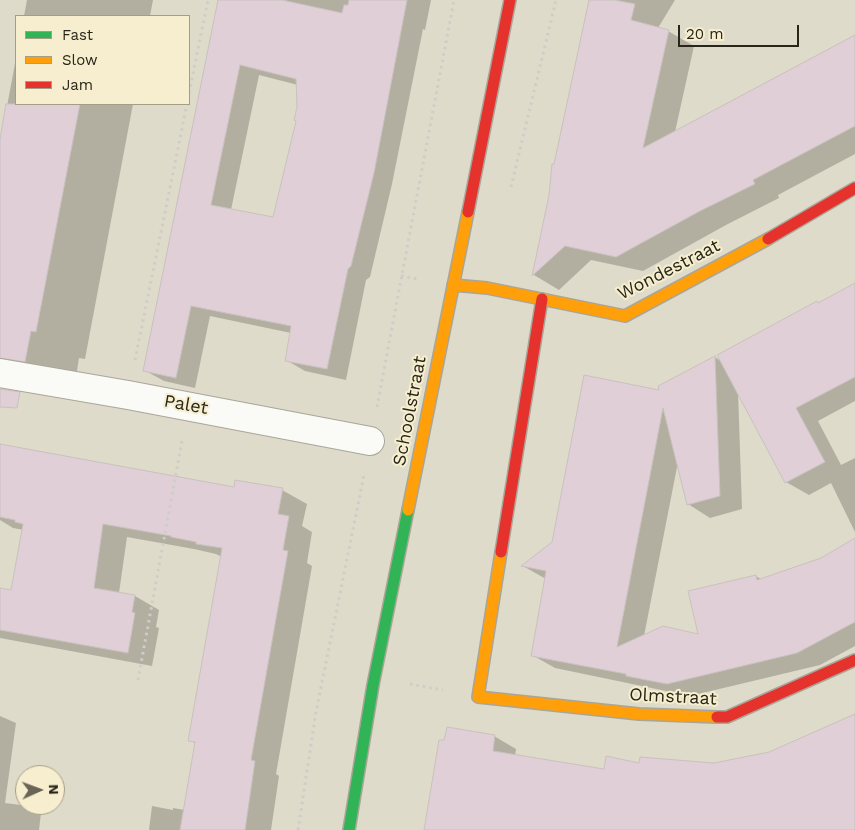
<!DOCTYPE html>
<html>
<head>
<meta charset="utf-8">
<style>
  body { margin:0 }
  #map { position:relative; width:855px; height:830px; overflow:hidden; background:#dfdbca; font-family:"Work Sans",sans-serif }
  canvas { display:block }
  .legend { position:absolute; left:15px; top:15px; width:175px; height:90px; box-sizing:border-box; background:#f6eece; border:1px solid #a49e86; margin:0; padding:6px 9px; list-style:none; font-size:15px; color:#282519 }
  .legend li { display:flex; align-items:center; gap:10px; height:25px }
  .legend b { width:25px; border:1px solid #a49e86 }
  .north { position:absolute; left:15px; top:765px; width:50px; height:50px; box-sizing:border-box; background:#f6eece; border:1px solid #a49e86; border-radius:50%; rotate:88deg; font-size:14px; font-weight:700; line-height:20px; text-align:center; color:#282519 }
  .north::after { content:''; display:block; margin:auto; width:18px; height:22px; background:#686557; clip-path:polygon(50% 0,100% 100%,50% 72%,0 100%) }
  .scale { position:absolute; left:678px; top:25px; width:121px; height:22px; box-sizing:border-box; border:2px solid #282519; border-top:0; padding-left:6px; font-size:15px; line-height:18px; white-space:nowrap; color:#282519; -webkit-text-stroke:4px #f6eece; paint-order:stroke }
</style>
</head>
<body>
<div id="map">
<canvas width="855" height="830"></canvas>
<ul class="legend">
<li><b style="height:6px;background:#30b455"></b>Fast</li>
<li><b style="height:6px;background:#ff9f0a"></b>Slow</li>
<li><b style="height:6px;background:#e5322d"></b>Jam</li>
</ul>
<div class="north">N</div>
<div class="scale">20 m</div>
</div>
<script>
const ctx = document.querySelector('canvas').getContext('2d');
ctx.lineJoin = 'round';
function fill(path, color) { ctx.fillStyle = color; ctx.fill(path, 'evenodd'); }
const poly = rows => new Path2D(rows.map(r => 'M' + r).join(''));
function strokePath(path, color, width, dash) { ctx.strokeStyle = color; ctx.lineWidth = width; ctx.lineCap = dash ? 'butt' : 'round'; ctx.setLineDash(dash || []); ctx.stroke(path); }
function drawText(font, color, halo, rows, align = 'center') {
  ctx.font = font + ' "Work Sans",sans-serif'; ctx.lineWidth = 4; ctx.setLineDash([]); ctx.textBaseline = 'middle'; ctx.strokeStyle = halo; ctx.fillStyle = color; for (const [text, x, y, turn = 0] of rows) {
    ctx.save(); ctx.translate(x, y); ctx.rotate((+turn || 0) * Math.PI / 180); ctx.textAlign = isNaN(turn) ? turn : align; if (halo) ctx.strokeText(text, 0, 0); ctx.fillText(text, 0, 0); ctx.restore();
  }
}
const shadow = poly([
  [27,0,153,0,150,16,24,16],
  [220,0,431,0,425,30,423,29,392,184,370,277,366,280,346,380,305,371,286,360,291,333,210,316,195,388,164,381,144,370],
  [259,75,298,85,297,121,274,219,231,210],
  [590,0,675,0,658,28,668,31,694,46,675,132,855,36,855,154,778,195,779,198,726,225,643,271,591,260,559,290,534,275],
  [16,58,16,104,133,104,85,359,79,358,76,377,12,365,0,358,0,144],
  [855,284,855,401,818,421,841,465,855,458,855,532,831,483,809,495,786,482,738,391,742,509,710,518,688,504,678,462,644,636,699,635,756,576,762,580,822,559,855,539,855,646,820,665,690,696,555,668,532,655,546,579,523,566,553,543,661,392,715,357,722,362],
  [0,445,235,488,282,490,307,504,302,526,312,532,307,563,312,566,276,774,279,776,271,830,149,830,152,806,173,810,173,808,185,810,196,744,190,740,222,557,216,554,194,549,127,537,119,593,135,596,159,610,156,627,159,628,152,666,0,638,0,589,12,592,24,530,13,528,0,520],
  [0,716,16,723,5,803,29,806,41,813,39,830,0,830],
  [855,719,855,830,425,830,494,736,516,749,515,756,605,771,640,764,714,764,769,753]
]);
const building = poly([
  [218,0,282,0,342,13,344,5,348,5,349,0,407,0,374,173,351,266,348,269,327,369,285,361,291,326,191,306,176,378,143,371,218,0],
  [240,65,296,79,297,107,294,120,296,121,273,217,211,205,240,65],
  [589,0,615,0,635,4,631,20,669,30,643,148,855,35,855,126,753,180,755,184,700,211,616,257,565,246,532,276,549,195,552,164,554,164,589,0],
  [6,104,80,104,36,332,31,331,25,362,0,358,0,139,6,104],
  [855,283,855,377,796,408,825,462,785,483,717,355,817,301,818,303,855,283],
  [715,356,720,496,687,505,663,408,617,647,663,626,698,634,688,591,756,575,757,580,821,558,855,538,855,622,797,653,667,684,626,676,626,674,531,656,546,571,521,566,552,542,584,375,659,390,658,386,715,356],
  [0,389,20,392,17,408,0,407,0,389],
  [0,444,234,487,235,480,283,488,278,514,289,516,283,550,288,551,251,760,255,761,245,830,180,830,195,742,188,741,222,548,196,544,196,542,171,537,171,536,103,524,94,588,135,595,132,612,135,613,128,653,0,630,0,588,11,590,23,524,15,522,15,520,0,517,0,444],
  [855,714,855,830,424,830,439,740,444,740,447,727,495,735,493,751,604,769,606,756,639,763,640,757,714,763,769,752,855,714]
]);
const path = poly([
  [189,93,208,0],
  [511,187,556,0],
  [401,276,418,279],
  [135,360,187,104],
  [377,407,454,0],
  [138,680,182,441],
  [410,684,443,690],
  [298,830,316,712,364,475]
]);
const street = poly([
  [0,373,128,395,370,441]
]);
const fast = poly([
  [349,830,373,685,408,510]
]);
const slow = poly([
  [453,285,487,288,625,316,768,239],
  [408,510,468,212],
  [501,552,478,697,639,714,717,717]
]);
const jam = poly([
  [468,212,510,0],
  [768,239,855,188],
  [501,552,542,299],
  [717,717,727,717,855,660]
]);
const streetNames = [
  ["Wondestraat",669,270,-27],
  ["Palet",186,405,10],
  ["Schoolstraat",410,411,-79],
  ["Olmstraat",673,697,3]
];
fill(shadow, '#0003');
fill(building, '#e0cfd6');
strokePath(building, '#c8c1be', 1);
strokePath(street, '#a9a699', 30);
strokePath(fast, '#a9a699', 14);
strokePath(slow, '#a9a699', 14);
strokePath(jam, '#a9a699', 14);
strokePath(path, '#cecdc7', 3, [2.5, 4]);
strokePath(street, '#fafaf7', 28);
strokePath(fast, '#30b455', 11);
strokePath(slow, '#ff9f0a', 11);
strokePath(jam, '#e5322d', 11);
drawText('18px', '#282519', '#f6eece', streetNames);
</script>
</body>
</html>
